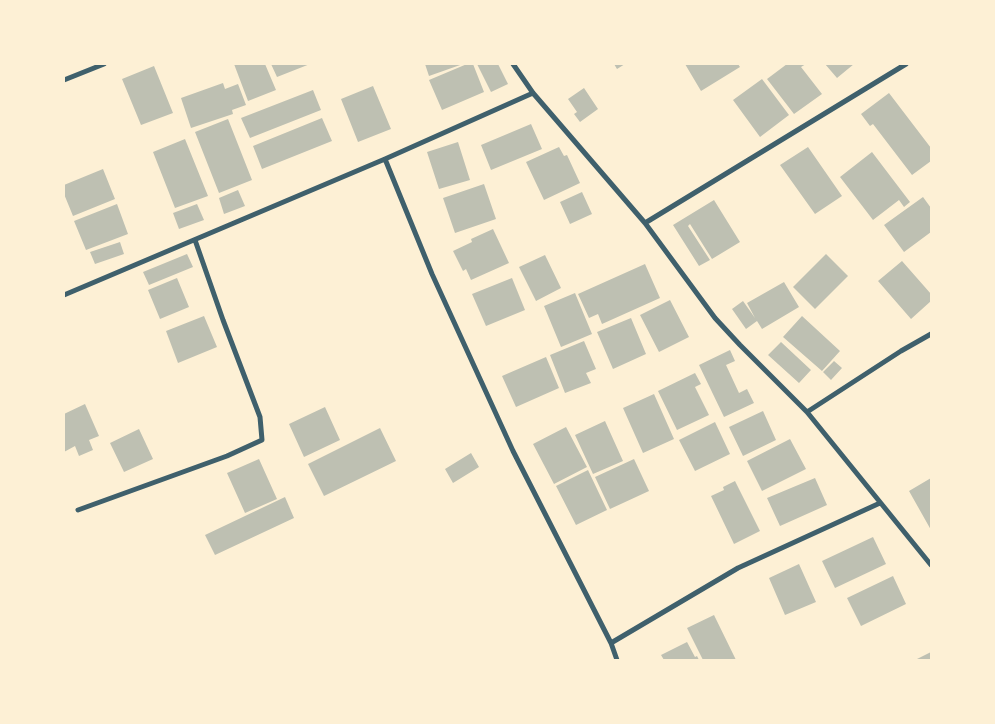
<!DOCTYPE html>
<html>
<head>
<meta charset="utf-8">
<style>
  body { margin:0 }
  #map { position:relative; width:995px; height:724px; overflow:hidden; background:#fdf0d5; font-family:"Archivo Narrow",sans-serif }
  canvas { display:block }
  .frame { position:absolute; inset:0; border:65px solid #fdf0d5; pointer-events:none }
</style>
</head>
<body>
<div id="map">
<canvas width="995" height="724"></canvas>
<div class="frame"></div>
</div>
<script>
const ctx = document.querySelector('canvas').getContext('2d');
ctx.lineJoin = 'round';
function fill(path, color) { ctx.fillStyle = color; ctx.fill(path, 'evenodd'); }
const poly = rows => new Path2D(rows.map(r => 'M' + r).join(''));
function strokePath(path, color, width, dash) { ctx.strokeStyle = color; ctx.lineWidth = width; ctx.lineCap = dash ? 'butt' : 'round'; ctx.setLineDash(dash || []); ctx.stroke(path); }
const building = poly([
  [234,64,265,64,276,90,248,101],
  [271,64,310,64,277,77],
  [425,64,463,64,429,76],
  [467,64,473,64,484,92,442,110,429,80],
  [477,64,498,64,508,84,491,92],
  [614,64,625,64,617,69],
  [685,64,738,64,740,67,701,91],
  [787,64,806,64,801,67,822,94,794,114,767,79],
  [825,64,854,64,837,78],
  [154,66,173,113,141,125,122,79],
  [762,79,789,115,760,137,733,100],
  [223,83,225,89,238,84,246,105,232,110,233,114,191,128,181,98],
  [373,86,391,129,358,142,341,99],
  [584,88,598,109,580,122,574,114,577,112,568,99],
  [313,90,321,110,250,138,241,118],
  [889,93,931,148,931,161,912,175,873,124,870,126,861,114],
  [322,118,332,141,262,169,253,146],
  [228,119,252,180,219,193,195,132],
  [531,124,542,149,491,170,481,145],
  [185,139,208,196,175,208,153,152],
  [458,142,470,180,439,189,427,152],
  [559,147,564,156,567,155,580,183,544,200,526,162],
  [808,147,842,196,815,214,780,165],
  [872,152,910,202,904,207,899,200,873,220,840,177],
  [103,169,115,199,73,216,64,194,64,185],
  [484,184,496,219,455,233,443,198],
  [238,190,245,206,224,214,219,198],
  [582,192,592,214,570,224,560,202],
  [923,197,931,208,931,232,904,252,884,225],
  [714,200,740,242,712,259,690,224,688,226,710,260,699,266,673,225],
  [117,204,128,234,86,250,74,221],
  [197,204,204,220,179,229,173,213],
  [493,229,509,263,471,280,466,269,463,271,453,251,472,242,471,239],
  [120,242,124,254,95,264,90,252],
  [187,254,193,267,149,285,143,272],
  [826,254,848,276,815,309,793,287],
  [545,255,561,288,536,301,519,267],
  [902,261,931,294,931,301,911,319,878,281],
  [645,264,660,298,602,324,598,314,589,318,578,294],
  [177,278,189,307,160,319,148,290],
  [512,278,525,310,486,326,472,294],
  [784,282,799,307,762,329,757,321,746,329,732,309,743,301,755,318,747,303],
  [575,293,592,334,561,347,544,306],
  [670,300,689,337,659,352,640,315],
  [204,316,217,347,178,363,166,331],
  [802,316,840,351,822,371,783,337],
  [631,318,646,354,613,369,597,332],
  [584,341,596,369,586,373,591,383,565,393,550,355],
  [781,342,811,370,799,383,768,355],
  [730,350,735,361,726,365,739,393,747,389,754,403,724,417,699,365],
  [546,357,559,388,516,407,502,376],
  [834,361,842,368,831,380,823,372],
  [695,373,701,384,695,387,709,415,677,430,658,391],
  [654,394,674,439,643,453,623,408],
  [85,404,99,436,89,440,93,450,79,456,75,446,64,452,64,414],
  [325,407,340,440,304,457,289,424],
  [763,411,776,440,743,456,729,427],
  [605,421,623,461,593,474,575,435],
  [715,422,730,454,695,471,679,440],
  [566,427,587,467,554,484,533,444],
  [380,428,396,461,324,496,308,464],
  [139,429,153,459,124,472,110,443],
  [790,439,806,469,762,491,747,461],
  [471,453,479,467,453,483,445,469],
  [259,459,277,499,245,513,227,473],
  [634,459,649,491,610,509,595,477],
  [588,470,607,510,576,525,556,486],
  [815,478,827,505,780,526,767,498],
  [931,478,931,530,909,491],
  [735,481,760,531,734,544,711,496,724,490,723,487],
  [285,497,294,518,215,555,205,535],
  [873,537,886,564,835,588,822,561],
  [799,564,816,602,785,615,769,578],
  [893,576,906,604,861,626,847,598],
  [714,615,736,660,703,660,687,628],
  [687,642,695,657,697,656,699,660,664,660,661,655],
  [931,652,931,660,915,660]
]);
const minor = poly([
  [513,64,533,93,645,223,715,318,740,345,807,412,931,565],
  [64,80,104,64],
  [385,159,432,274,513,451,611,643,617,660],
  [645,223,906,64],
  [64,295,385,159,533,93],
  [807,412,901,351,931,334],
  [78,510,227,456,262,440,260,417,223,320,195,240],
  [611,643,738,568,880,503]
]);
fill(building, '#bec0b2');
strokePath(minor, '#3f606c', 5);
</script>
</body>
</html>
